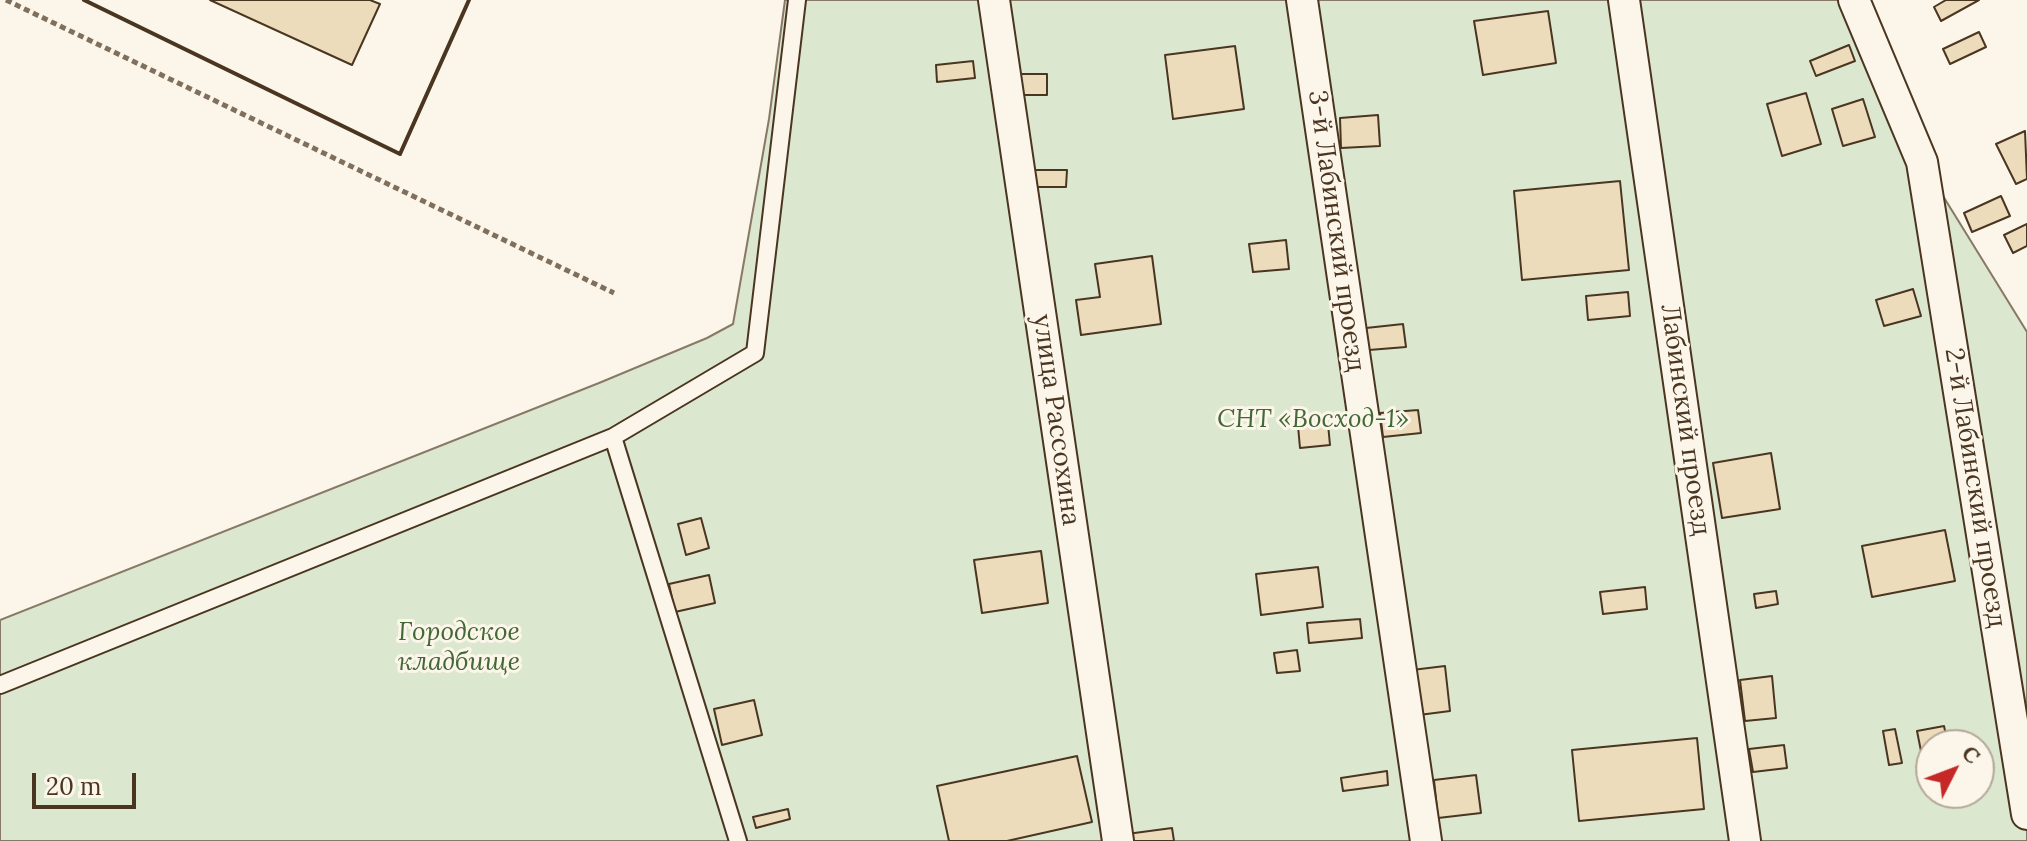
<!DOCTYPE html>
<html>
<head>
<meta charset="utf-8">
<style>
  body { margin:0 }
  #map { position:relative; width:2027px; height:841px; overflow:hidden; background:#fbf6e9; font-family:Lora,serif }
  canvas { display:block }
  .north { position:absolute; left:1915px; top:729px; width:80px; height:80px; box-sizing:border-box; background:#fbf6e9; border:2px solid #b4a999; border-radius:50%; rotate:48deg; font-size:22px; font-weight:700; line-height:32px; text-align:center; color:#4a3520 }
  .north::after { content:''; display:block; margin:auto; width:28px; height:36px; background:#c62828; clip-path:polygon(50% 0,100% 100%,50% 72%,0 100%) }
  .scale { position:absolute; left:32px; top:773px; width:104px; height:36px; box-sizing:border-box; border:4px solid #4a3520; border-top:0; padding-left:10px; font-size:24px; line-height:28px; white-space:nowrap; color:#4a3520; -webkit-text-stroke:6px #fbf6e9; paint-order:stroke }
</style>
</head>
<body>
<div id="map">
<canvas width="2027" height="841"></canvas>
<div class="north">С</div>
<div class="scale">20 m</div>
</div>
<script>
const ctx = document.querySelector('canvas').getContext('2d');
ctx.lineJoin = 'round';
function fill(path, color) { ctx.fillStyle = color; ctx.fill(path, 'evenodd'); }
const poly = rows => new Path2D(rows.map(r => 'M' + r).join(''));
function strokePath(path, color, width, dash) { ctx.strokeStyle = color; ctx.lineWidth = width; ctx.lineCap = dash ? 'butt' : 'round'; ctx.setLineDash(dash || []); ctx.stroke(path); }
function drawText(font, color, halo, rows, align = 'center') {
  ctx.font = font + ' Lora,serif'; ctx.lineWidth = 6; ctx.setLineDash([]); ctx.textBaseline = 'middle'; ctx.strokeStyle = halo; ctx.fillStyle = color; for (const [text, x, y, turn = 0] of rows) {
    ctx.save(); ctx.translate(x, y); ctx.rotate((+turn || 0) * Math.PI / 180); ctx.textAlign = isNaN(turn) ? turn : align; if (halo) ctx.strokeText(text, 0, 0); ctx.fillText(text, 0, 0); ctx.restore();
  }
}
const green = poly([
  [785,0,1854,0,1922,162,2027,332,2027,841,0,841,0,620,599,383,707,338,733,324,769,119,785,0],
  [1931,745,1979,745,1979,793,1931,793,1931,745]
]);
const building = poly([
  [210,0,370,0,380,4,352,65,210,0],
  [1946,0,1979,0,1941,21,1934,7,1946,0],
  [1548,11,1556,63,1483,75,1474,21,1548,11],
  [1979,32,1986,47,1950,64,1943,49,1979,32],
  [1849,45,1855,61,1816,76,1810,61,1849,45],
  [1235,46,1244,109,1173,119,1165,55,1235,46],
  [973,61,975,78,937,82,936,65,973,61],
  [1017,74,1047,74,1047,95,1017,95,1017,74],
  [1806,93,1821,144,1782,156,1767,104,1806,93],
  [1863,99,1875,137,1843,146,1832,109,1863,99],
  [1378,115,1380,146,1341,148,1340,118,1378,115],
  [2025,131,2027,179,2016,184,1996,144,2025,131],
  [1034,170,1067,170,1066,187,1034,187,1034,170],
  [1620,181,1629,270,1522,280,1514,191,1620,181],
  [2001,196,2010,216,1972,232,1964,213,2001,196],
  [2027,224,2027,246,2013,253,2004,235,2027,224],
  [1286,240,1289,269,1253,272,1249,244,1286,240],
  [1152,256,1161,324,1081,335,1076,300,1100,297,1095,264,1152,256],
  [1913,289,1921,316,1884,326,1876,300,1913,289],
  [1628,292,1630,316,1588,320,1586,296,1628,292],
  [1403,324,1406,347,1369,350,1366,328,1403,324],
  [1418,410,1421,433,1383,437,1380,413,1418,410],
  [1328,424,1330,445,1300,448,1298,426,1328,424],
  [1771,453,1780,509,1722,518,1713,463,1771,453],
  [701,518,709,548,686,555,678,524,701,518],
  [1945,530,1955,581,1872,597,1862,546,1945,530],
  [1041,551,1048,603,982,613,974,560,1041,551],
  [1318,567,1323,607,1261,615,1256,574,1318,567],
  [709,575,715,603,675,612,669,584,709,575],
  [1645,587,1647,609,1603,614,1600,592,1645,587],
  [1776,591,1778,604,1756,608,1754,594,1776,591],
  [1360,619,1362,638,1309,643,1307,623,1360,619],
  [1297,650,1300,671,1277,673,1274,653,1297,650],
  [1445,666,1450,711,1419,715,1412,670,1445,666],
  [1772,676,1776,718,1745,721,1740,680,1772,676],
  [754,700,762,735,722,745,714,709,754,700],
  [1944,726,1948,745,1931,745,1931,759,1923,761,1917,731,1944,726],
  [1895,729,1902,763,1889,765,1883,731,1895,729],
  [1697,738,1704,809,1579,821,1572,750,1697,738],
  [1784,745,1787,768,1753,772,1749,749,1784,745],
  [1077,756,1092,822,1007,841,949,841,937,786,1077,756],
  [1387,771,1388,785,1343,791,1341,778,1387,771],
  [1476,775,1481,813,1438,818,1434,780,1476,775],
  [788,809,790,819,756,828,753,817,788,809],
  [1172,828,1174,841,1128,841,1127,834,1172,828]
]);
const path = poly([
  [6,0,614,293]
]);
const service = poly([
  [613,437,738,841],
  [0,685,613,437,755,353,797,0]
]);
const minor = poly([
  [994,0,1118,841],
  [1302,0,1426,841],
  [1624,0,1745,841],
  [1854,0,1922,162,2027,814]
]);
const wall = poly([
  [84,0,400,154,469,0]
]);
const streetNames = [
  ["3-й Лабинский проезд",1336,231,82],
  ["улица Рассохина",1056,420,82],
  ["Лабинский проезд",1685,420,82],
  ["2-й Лабинский проезд",1975,488,81]
];
const parkNames = [
  ["СНТ «Восход-1»",1313,420],
  ["Городское",459,633],
  ["кладбище",459,663]
];
fill(green, '#dce7d0');
strokePath(green, '#887966', 2);
fill(building, '#ecdcbc');
strokePath(building, '#4a3520', 2);
strokePath(service, '#4a3520', 20);
strokePath(minor, '#4a3520', 34);
strokePath(path, '#7f6f5c', 5, [6, 4]);
strokePath(service, '#fbf6e9', 16);
strokePath(minor, '#fbf6e9', 30);
strokePath(wall, '#4a3520', 4);
drawText('26px', '#4a3520', '#fbf6e9', streetNames);
drawText('italic 26px', '#436837', '#fbf6e9', parkNames);
</script>
</body>
</html>
